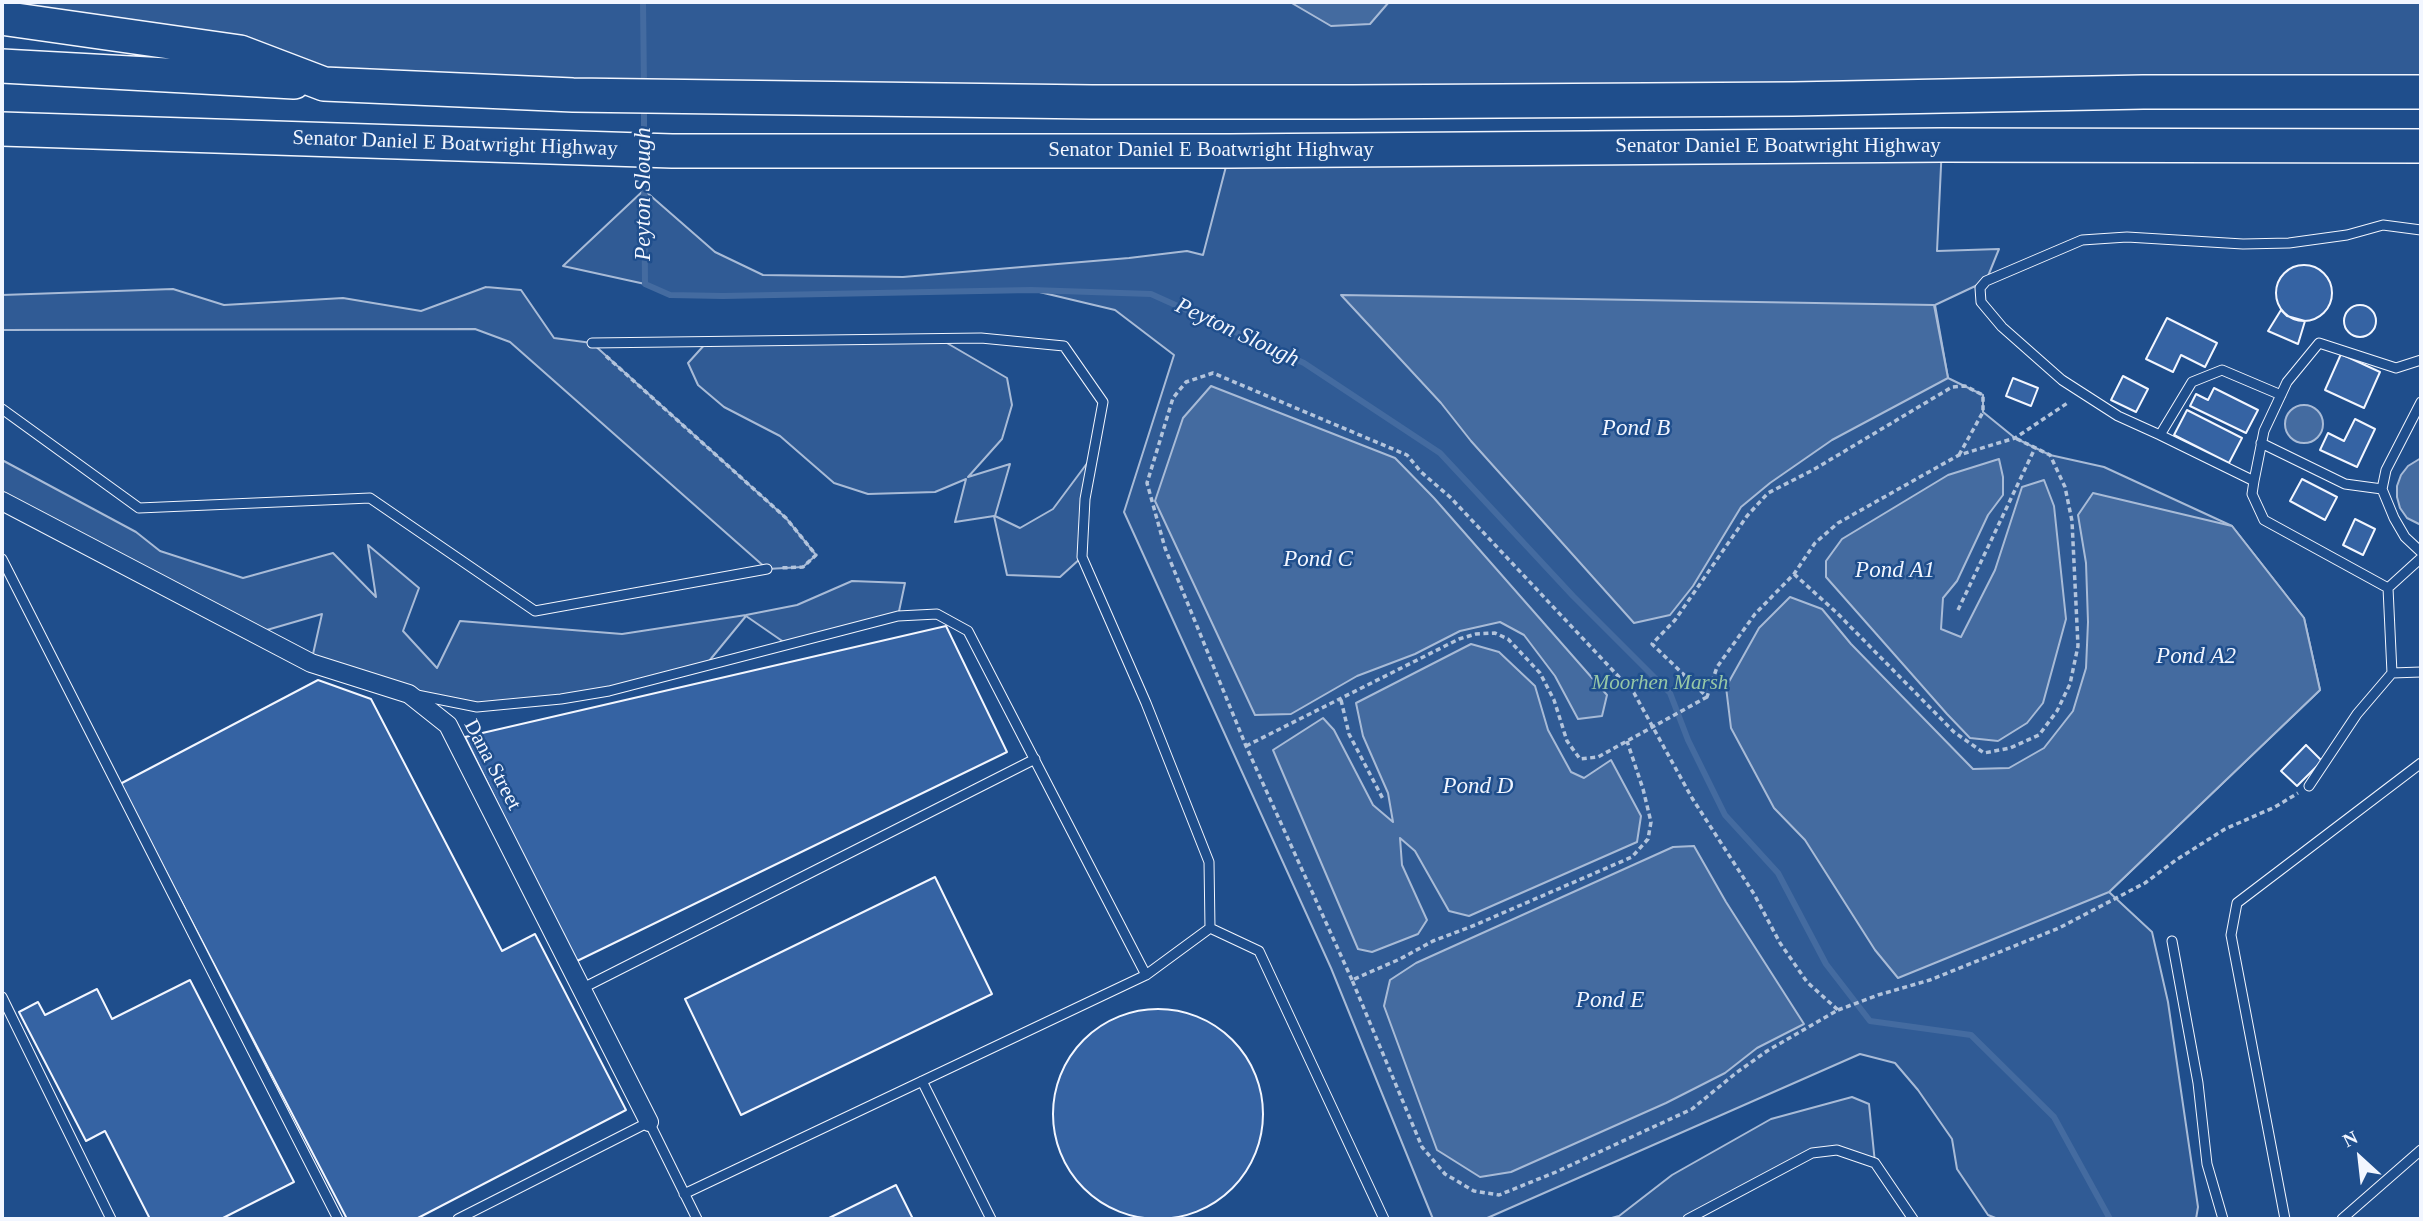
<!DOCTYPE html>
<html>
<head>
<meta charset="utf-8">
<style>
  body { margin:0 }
  #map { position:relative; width:2423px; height:1221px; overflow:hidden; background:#1f4e8c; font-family:"Times New Roman",serif }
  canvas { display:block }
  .frame { position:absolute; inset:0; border:4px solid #f2f6ff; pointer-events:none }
  .north { position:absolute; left:2325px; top:1123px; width:70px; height:70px; -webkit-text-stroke:5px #1f4e8c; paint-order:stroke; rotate:333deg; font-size:19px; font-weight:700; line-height:28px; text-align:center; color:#f2f6ff }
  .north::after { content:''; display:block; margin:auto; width:24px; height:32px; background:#f2f6ff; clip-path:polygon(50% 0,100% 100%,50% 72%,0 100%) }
</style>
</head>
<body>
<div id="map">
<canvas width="2423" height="1221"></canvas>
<div class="frame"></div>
<div class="north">N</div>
</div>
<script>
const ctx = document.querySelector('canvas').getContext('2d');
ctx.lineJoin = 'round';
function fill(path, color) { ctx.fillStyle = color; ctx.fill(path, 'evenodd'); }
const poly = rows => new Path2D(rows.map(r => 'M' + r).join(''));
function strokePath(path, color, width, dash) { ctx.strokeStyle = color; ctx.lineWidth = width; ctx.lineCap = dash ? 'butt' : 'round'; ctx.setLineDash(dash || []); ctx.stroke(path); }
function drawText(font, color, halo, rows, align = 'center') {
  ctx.font = font + ' "Times New Roman",serif'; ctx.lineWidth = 5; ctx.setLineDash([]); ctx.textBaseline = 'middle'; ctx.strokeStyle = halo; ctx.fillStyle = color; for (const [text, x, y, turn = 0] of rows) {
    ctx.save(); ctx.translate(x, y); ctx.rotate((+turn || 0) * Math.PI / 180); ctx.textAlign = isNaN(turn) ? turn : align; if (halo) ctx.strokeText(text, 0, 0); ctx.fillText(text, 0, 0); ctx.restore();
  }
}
const built = poly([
  [2,2,2421,2,2421,92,324,84,2,18,2,2],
  [1942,145,1937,251,1999,249,1986,281,1935,305,1948,378,1983,395,1983,412,2015,438,2050,455,2104,467,2232,526,2304,618,2320,690,2109,892,2152,932,2168,1002,2198,1207,2196,1219,1998,1219,1988,1215,1957,1169,1952,1139,1918,1090,1895,1063,1860,1054,1485,1219,1433,1219,1331,968,1124,512,1174,355,1115,310,1031,290,723,296,670,295,645,284,563,266,644,190,715,252,763,275,903,277,1129,258,1187,251,1203,255,1230,151,1942,145],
  [486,287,521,290,554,338,592,343,786,518,816,555,803,567,767,569,510,342,475,329,2,330,2,295,173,289,224,305,343,298,421,311,486,287],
  [940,339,1007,378,1012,405,1002,439,968,477,1010,464,995,516,1020,528,1053,509,1094,454,1082,557,1060,577,1007,575,994,516,955,522,966,479,935,492,868,494,834,483,780,436,724,407,698,385,688,363,707,342,940,339],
  [2,460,136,532,160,551,243,578,333,553,376,597,368,545,419,588,403,631,437,668,460,621,622,634,746,615,797,605,852,581,905,583,898,616,788,645,746,616,705,666,609,691,477,707,311,663,322,614,253,634,2,501,2,460],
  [1852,1097,1869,1104,1875,1163,1837,1150,1812,1153,1688,1219,1608,1219,1619,1216,1672,1175,1771,1119,1852,1097]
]);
const water = poly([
  [1290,2,1389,2,1370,24,1331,26,1290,2],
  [1341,295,1934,305,1948,378,1832,440,1770,483,1741,507,1693,586,1670,615,1634,623,1471,441,1441,403,1341,295],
  [1211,386,1395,458,1434,498,1607,695,1602,716,1578,719,1555,676,1524,635,1500,622,1460,631,1415,654,1357,676,1291,714,1255,715,1155,501,1183,418,1211,386],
  '2285 424a19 19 0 1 1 38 0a19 19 0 1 1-38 0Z',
  [2421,458,2421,525,2407,518,2400,508,2397,497,2397,486,2401,475,2408,466,2421,458],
  [1999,459,2003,477,2003,495,1988,515,1957,581,1943,598,1941,629,1961,637,1995,570,2022,487,2044,480,2054,506,2066,619,2043,703,2027,723,1998,741,1970,738,1947,714,1826,577,1826,561,1842,539,1948,475,1999,459],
  [2093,493,2232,526,2304,618,2320,690,2109,892,1898,978,1875,950,1805,840,1774,808,1731,728,1726,687,1759,628,1790,597,1822,609,1851,644,1973,769,2009,768,2044,748,2073,711,2086,668,2088,622,2086,563,2078,515,2093,493],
  [1471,644,1499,652,1535,686,1548,730,1571,772,1584,778,1611,760,1641,816,1637,842,1469,916,1449,911,1415,851,1400,838,1402,865,1427,920,1418,934,1372,952,1358,949,1273,750,1323,718,1334,730,1373,805,1393,822,1388,793,1363,736,1356,703,1471,644],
  [1694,846,1726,902,1804,1024,1757,1048,1725,1073,1666,1103,1511,1172,1480,1177,1437,1150,1384,1006,1390,980,1416,963,1673,847,1694,846]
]);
const stream = poly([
  [643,2,644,87],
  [644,105,644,140],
  [644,161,645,284,670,295,723,296,1031,290,1151,294,1304,363,1440,453,1573,596,1670,693,1688,740,1725,815,1778,873,1826,964,1870,1021,1971,1035,2054,1117,2110,1219]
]);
const building = poly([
  '2276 293a28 28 0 1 1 56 0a28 28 0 1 1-56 0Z',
  '2344 321a16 16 0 1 1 32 0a16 16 0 1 1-32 0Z',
  [2281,310,2287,316,2305,321,2298,344,2268,331,2281,310],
  [2167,318,2217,343,2205,367,2181,355,2173,372,2146,359,2167,318],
  [2341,354,2380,372,2364,408,2325,390,2341,354],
  [2123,376,2148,389,2136,412,2111,400,2123,376],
  [2013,378,2038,388,2031,406,2006,396,2013,378],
  [2214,388,2258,410,2246,433,2190,406,2196,394,2208,400,2214,388],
  [2187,410,2242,438,2229,463,2174,435,2187,410],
  [2355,419,2375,429,2357,467,2320,450,2328,433,2344,441,2355,419],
  [2302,479,2337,497,2325,520,2290,501,2302,479],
  [2355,519,2375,529,2363,555,2343,545,2355,519],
  [946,626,1007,752,575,962,465,737,946,626],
  [318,680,371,699,502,951,535,934,626,1110,416,1219,347,1219,120,784,318,680],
  [2306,745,2322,761,2297,786,2281,771,2306,745],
  [935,877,992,994,741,1115,685,999,935,877],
  [190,980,294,1182,221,1219,150,1219,105,1131,86,1141,19,1012,38,1002,45,1015,97,989,112,1019,190,980],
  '1053 1114a105 105 0 1 1 210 0a105 105 0 1 1-210 0Z',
  [896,1185,913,1219,827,1219,896,1185]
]);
const path = poly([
  [606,356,786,518,816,555,803,567,779,568],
  [1959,455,1983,412,1983,395,1965,386,1952,387,1813,470,1768,493,1747,516,1675,620,1652,644,1707,697,1717,667,1755,614,1794,574,1815,543,1838,523,1959,455,2015,438,2069,402],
  [1794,574,1837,613,1954,732,1984,753,2010,748,2039,735,2057,711,2070,684,2078,646,2072,521,2065,487,2050,455,2015,438],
  [1958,610,2035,448],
  [1341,700,1349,734,1383,799],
  [1246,746,1459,639,1476,634,1495,633,1508,639,1540,673,1554,700,1567,741,1580,759,1598,757,1707,697],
  [1352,980,1246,746,1165,548,1147,483,1173,398,1186,382,1213,373,1407,455,1421,472,1450,497,1634,693,1692,798,1754,894,1780,943,1807,982,1838,1010,1767,1051,1736,1073,1692,1109,1556,1172,1499,1195,1474,1191,1445,1174,1422,1147,1352,980,1400,959,1433,941,1475,925,1632,857,1648,839,1651,822,1643,789,1627,741],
  [1838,1010,1878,995,1930,980,2059,928,2145,883,2176,860,2225,829,2275,807,2298,793]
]);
const lane = poly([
  [592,343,981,338,1064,346,1103,402,1085,499,1082,557,1146,703,1209,862,1210,928],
  [2421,402,2386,470,2382,489,2394,518,2405,537,2421,552],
  [2,409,139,508,370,498,535,611,767,569],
  [2160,435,2118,416,2062,380,2002,327,1981,302,1980,288,1986,281,2082,240,2127,237,2243,244,2289,243,2347,235,2383,225,2421,230],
  [2261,443,2345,484,2382,489],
  [2254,481,2160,435,2192,382,2222,370,2281,395],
  [2,559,338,1219],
  [2388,588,2264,520,2252,494,2254,481,2264,431,2287,382,2319,343,2396,368,2421,360],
  [2392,673,2421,672],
  [417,695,477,707,561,699,609,691,898,616,937,614,968,631,1146,975],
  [2309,786,2357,714,2392,673,2388,588,2421,558],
  [2172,941,2198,1083,2207,1164,2223,1219],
  [581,989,1035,759],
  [2,997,111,1219],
  [922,1081,991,1219],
  [684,1194,1146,975,1210,928,1259,951,1384,1219],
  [458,1219,649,1122,697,1219],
  [1688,1219,1812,1153,1837,1150,1875,1163,1913,1219],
  [2285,1219,2231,935,2237,903,2421,763],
  [2342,1219,2421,1150]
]);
const street = poly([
  [2,501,311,663,409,694,448,725,649,1122]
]);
const highway = poly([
  [2,18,240,52,324,84,573,95,1092,102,1354,102,1793,99,2143,92,2421,92],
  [2,66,294,82],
  [2,129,672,151,1230,151,1942,145,2421,146]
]);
const streetNames = [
  ["Senator Daniel E Boatwright Highway",455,144,2],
  ["Senator Daniel E Boatwright Highway",1778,146],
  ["Senator Daniel E Boatwright Highway",1211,150],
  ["Dana Street",492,765,62]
];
const parkNames = [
  ["Moorhen Marsh",1660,683]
];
const waterNames = [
  ["Peyton Slough",644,194,-90],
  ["Peyton Slough",1237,333,25],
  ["Pond B",1636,429],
  ["Pond C",1318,560],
  ["Pond A1",1895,571],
  ["Pond A2",2196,657],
  ["Pond D",1478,787],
  ["Pond E",1610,1001]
];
fill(built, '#305b95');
strokePath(built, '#a8bbd7', 2);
fill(water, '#446ba0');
strokePath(water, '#a8bbd7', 2);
strokePath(stream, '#446ba0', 6);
fill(building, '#3563a3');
strokePath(building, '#f2f6ff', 2);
strokePath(lane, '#f2f6ff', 11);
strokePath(street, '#f2f6ff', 20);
strokePath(highway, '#f2f6ff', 36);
strokePath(path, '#b3c4dc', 3.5, [5, 3.5]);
strokePath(lane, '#1f4e8c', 9);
strokePath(street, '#1f4e8c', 18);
strokePath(highway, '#1f4e8c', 33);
drawText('21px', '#f2f6ff', '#1f4e8c', streetNames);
drawText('italic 21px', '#97c8a6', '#1f4e8c', parkNames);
drawText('italic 23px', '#f2f6ff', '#1f4e8c', waterNames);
</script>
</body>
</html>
